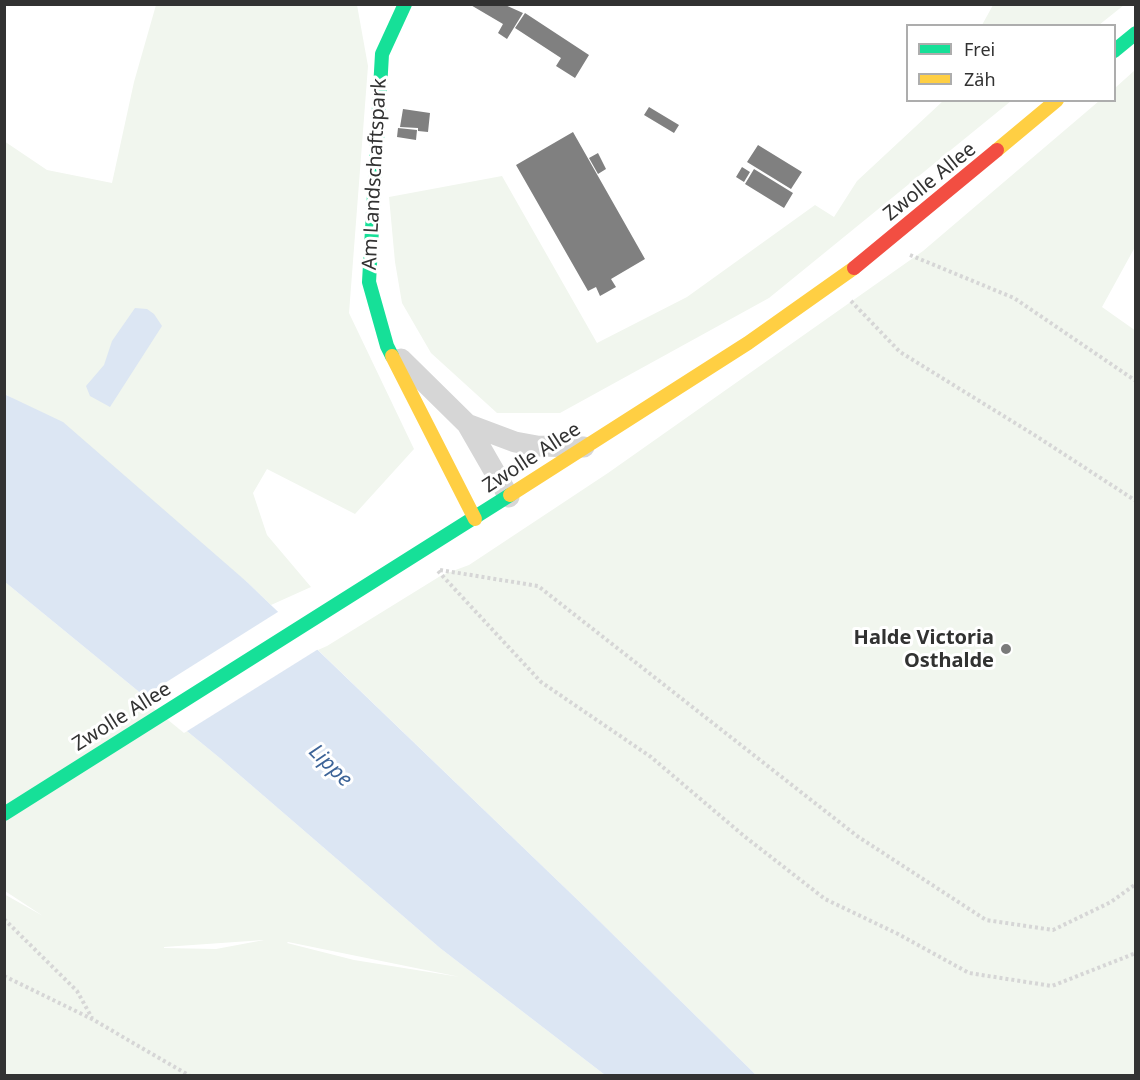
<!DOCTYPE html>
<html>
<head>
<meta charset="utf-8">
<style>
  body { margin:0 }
  #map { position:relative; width:1140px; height:1080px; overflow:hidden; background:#fff; font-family:"Noto Sans",sans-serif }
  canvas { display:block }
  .frame { position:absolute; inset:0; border:6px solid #323232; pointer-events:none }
  .legend { position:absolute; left:906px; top:24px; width:210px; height:78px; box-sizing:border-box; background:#fff; border:2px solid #adadad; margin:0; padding:8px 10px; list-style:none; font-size:18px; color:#323232 }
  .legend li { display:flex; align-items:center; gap:12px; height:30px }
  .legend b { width:30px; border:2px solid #adadad }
</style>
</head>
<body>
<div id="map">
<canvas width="1140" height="1080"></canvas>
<div class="frame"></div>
<ul class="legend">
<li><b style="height:8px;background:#16e098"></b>Frei</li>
<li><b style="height:8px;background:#ffcf43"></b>Zäh</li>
</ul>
</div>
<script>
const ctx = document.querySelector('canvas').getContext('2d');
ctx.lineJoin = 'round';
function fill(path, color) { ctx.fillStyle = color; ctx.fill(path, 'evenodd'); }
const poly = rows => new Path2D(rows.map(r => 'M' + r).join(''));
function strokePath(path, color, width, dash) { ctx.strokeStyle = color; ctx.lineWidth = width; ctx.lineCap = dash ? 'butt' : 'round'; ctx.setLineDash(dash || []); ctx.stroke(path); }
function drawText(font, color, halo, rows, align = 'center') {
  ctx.font = font + ' "Noto Sans",sans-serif'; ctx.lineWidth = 6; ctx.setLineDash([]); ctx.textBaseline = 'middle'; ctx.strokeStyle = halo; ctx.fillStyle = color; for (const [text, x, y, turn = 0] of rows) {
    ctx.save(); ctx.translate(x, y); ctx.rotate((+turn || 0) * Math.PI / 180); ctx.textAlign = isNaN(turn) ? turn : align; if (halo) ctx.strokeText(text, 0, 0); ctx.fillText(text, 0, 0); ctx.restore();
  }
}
const green = poly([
  [156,5,357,5,368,66,349,313,414,449,355,514,267,469,253,493,267,535,311,587,271,605,247,582,17,401,5,394,4,141,47,170,112,183,134,82],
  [993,5,993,4,1124,5,1099,25,982,25],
  [1135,70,1135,247,1102,307,1136,331,1135,1075,756,1075,586,908,318,650,327,646,442,575,469,565,608,473,923,251,1099,101,1114,100,1115,88],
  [943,101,1011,101,769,298,560,413,497,413,431,353,402,303,395,262,389,197,502,176,597,343,687,297,815,205,834,217,857,181],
  [5,582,221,759,440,948,605,1075,5,1075,4,894,43,916,5,891],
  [264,940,216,949,164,948,164,947],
  [287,943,288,942,460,977,354,960]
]);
const water = poly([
  [135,308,147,309,154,314,162,326,110,407,90,396,86,386,104,365,112,341],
  [4,394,63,422,247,582,586,908,756,1075,605,1075,440,948,221,759,5,582]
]);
const pier = poly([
  [281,610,320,648,184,733,141,698]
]);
const building = poly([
  [469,4,503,4,523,13,507,39,498,33,503,24],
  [525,13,589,55,575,78,556,66,561,58,515,28],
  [649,107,679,125,674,133,644,115],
  [403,109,430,113,428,132,418,131,418,128,400,127],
  [398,128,417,130,416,140,397,137],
  [573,132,645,259,611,279,616,287,600,296,596,287,588,291,516,165],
  [758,145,802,172,791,189,747,162],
  [598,153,606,169,598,174,589,158],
  [742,167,750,172,744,182,736,177],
  [754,169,793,193,784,208,745,184]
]);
const path = poly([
  [910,255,1014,298,1136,381],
  [851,301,900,352,1036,436,1136,501],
  [440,570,538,586,857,836,986,920,1053,930,1111,902,1136,884],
  [438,571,541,682,651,757,744,836,825,899,898,934,969,973,1052,986,1136,953],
  [4,919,77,991,92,1018],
  [4,976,92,1019,190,1076]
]);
const street = poly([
  [401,359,467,424,509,497],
  [467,424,515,442,537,446,584,447]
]);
const fast = poly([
  [1114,51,1136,33],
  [392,356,387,346,369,282,382,54,405,4],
  [4,814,510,495]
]);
const slow = poly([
  [997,150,1057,100],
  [392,356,475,519],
  [510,495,748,343,854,268]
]);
const jam = poly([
  [854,268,997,150]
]);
const markers = [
  [1006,649,6,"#7a7a7a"]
];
const streetNames = [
  ["Am Landschaftspark",375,174,-87],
  ["Zwolle Allee",930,182,-39],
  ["Zwolle Allee",532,458,-33],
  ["Zwolle Allee",122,717,-32]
];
const poiNames = [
  ["Halde Victoria",994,638],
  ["Osthalde",994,661]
];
const waterNames = [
  ["Lippe",330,766,44]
];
fill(green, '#f1f6ee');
fill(water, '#dce6f3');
fill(pier, '#fff');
fill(building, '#808080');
strokePath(path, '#d6d6d6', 4, [3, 3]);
strokePath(street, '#d6d6d6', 21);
strokePath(fast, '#16e098', 14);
strokePath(slow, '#ffcf43', 14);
strokePath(jam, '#f24e42', 14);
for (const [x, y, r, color] of markers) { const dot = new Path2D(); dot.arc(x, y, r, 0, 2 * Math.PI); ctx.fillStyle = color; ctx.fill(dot); strokePath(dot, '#fff', 2); }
drawText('20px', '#323232', '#fff', streetNames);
drawText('bold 20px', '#323232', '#fff', poiNames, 'right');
drawText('italic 21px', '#3d6498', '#fff', waterNames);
</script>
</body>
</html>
